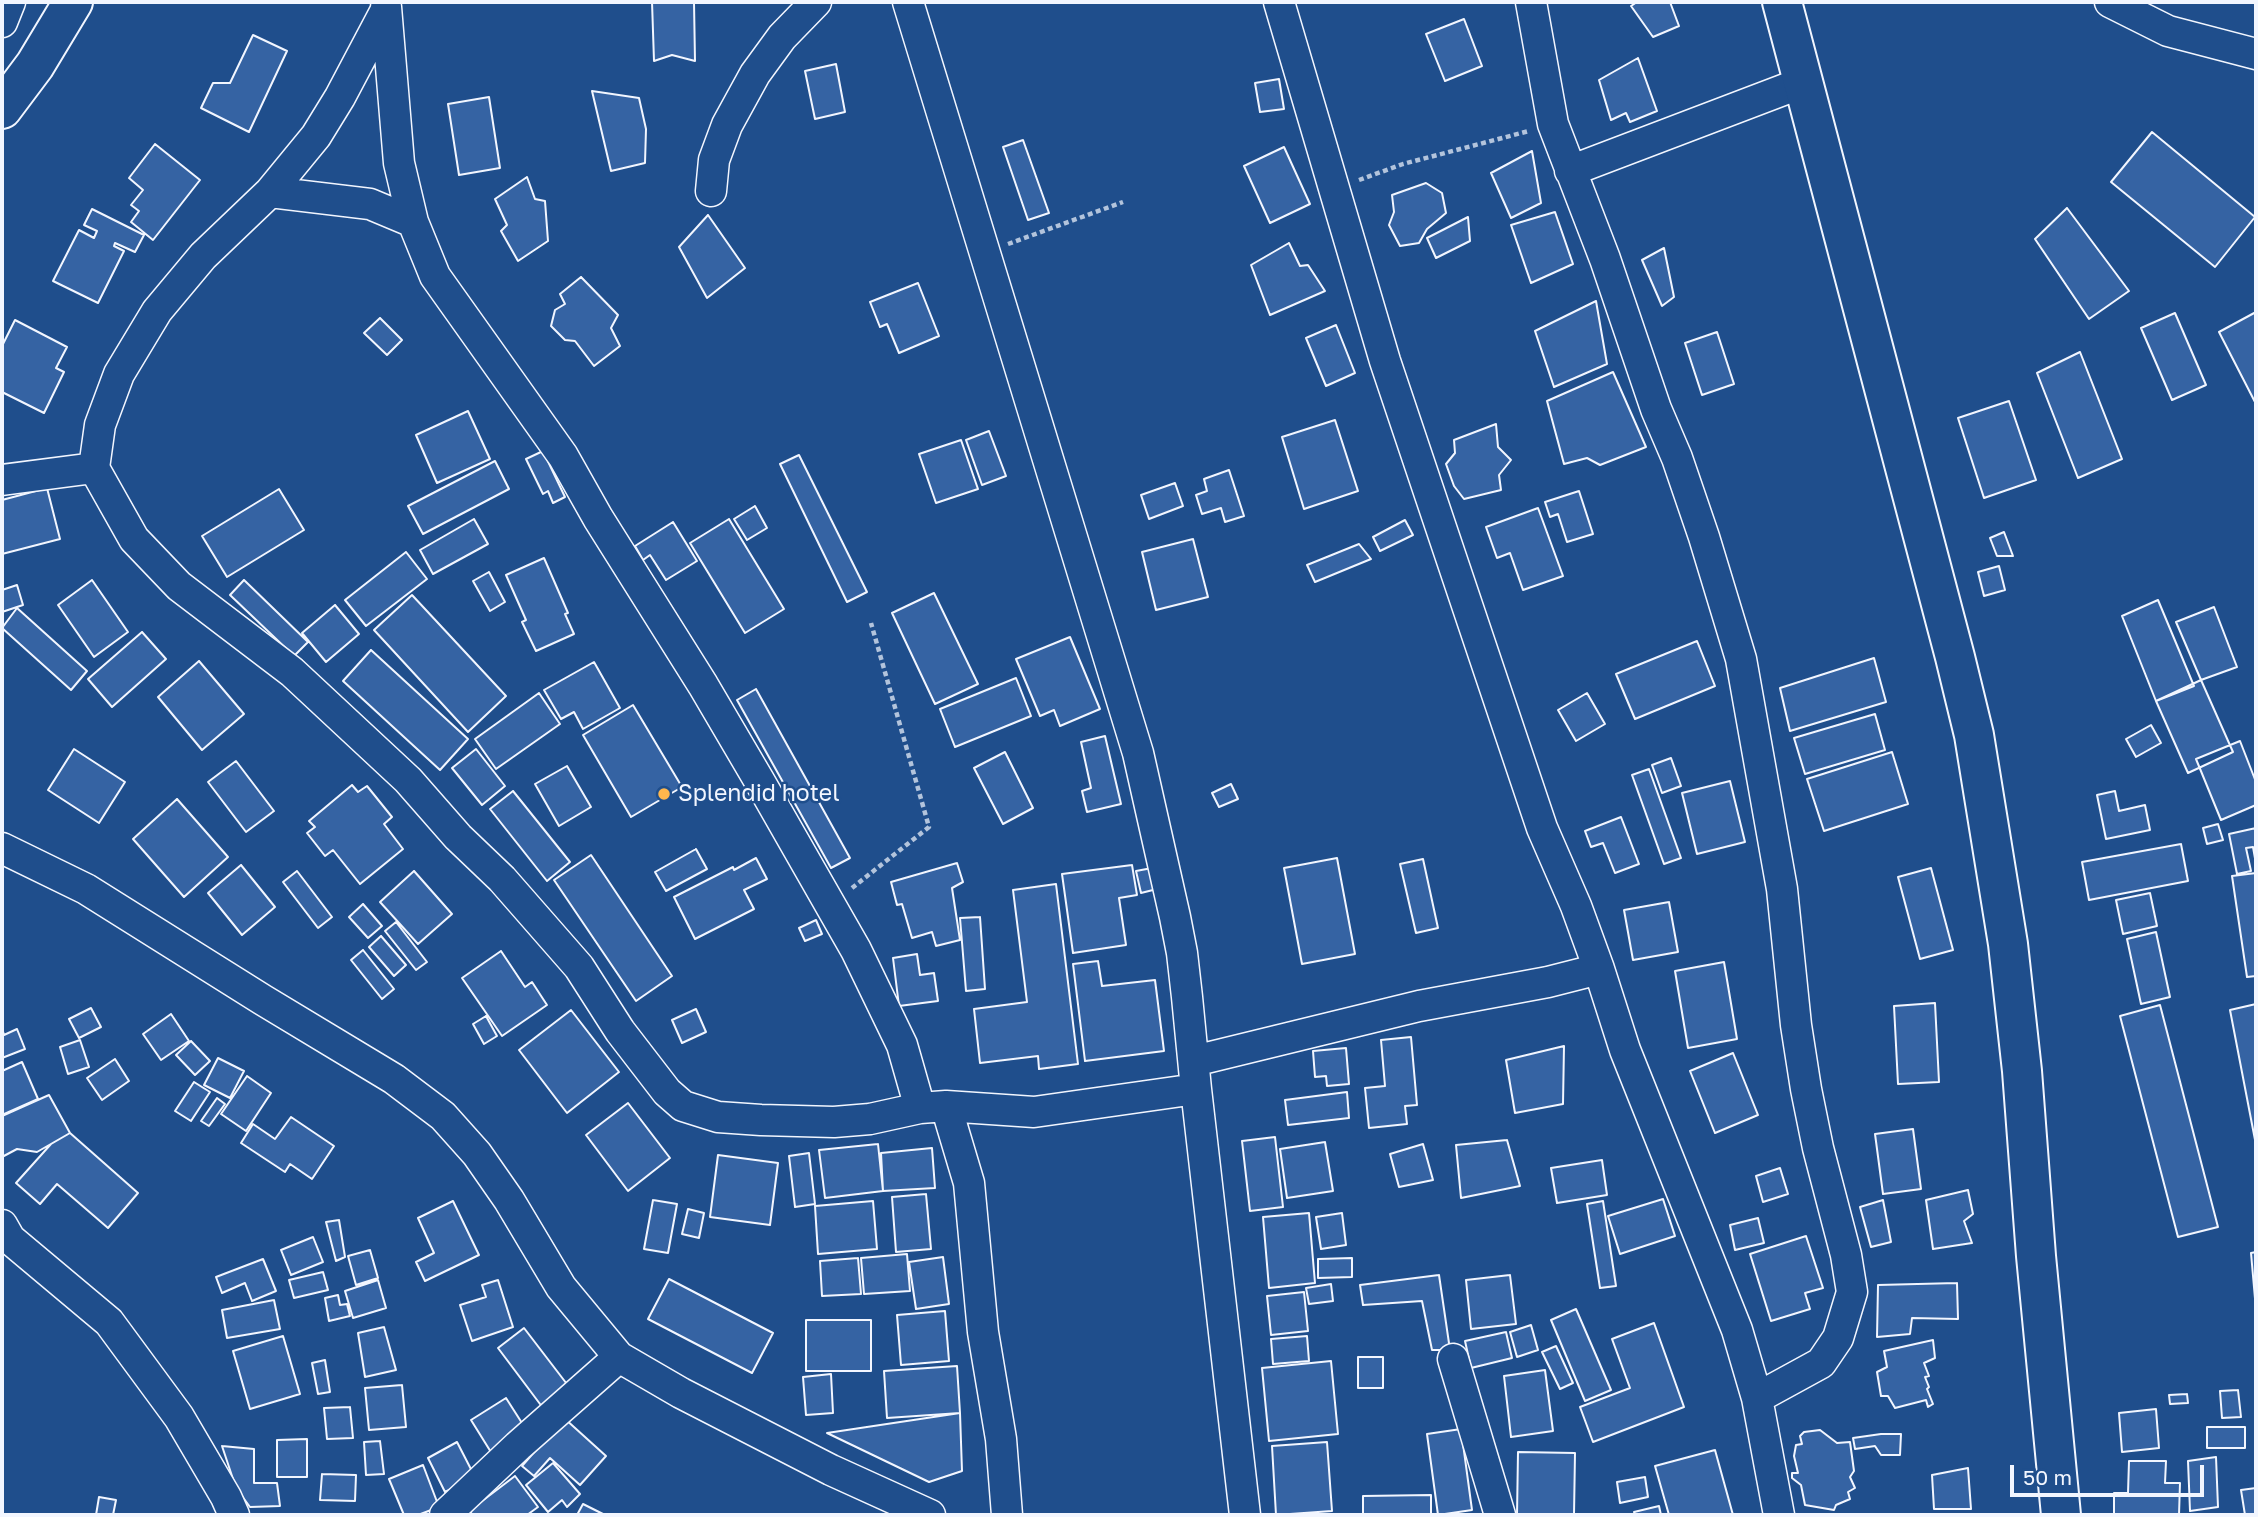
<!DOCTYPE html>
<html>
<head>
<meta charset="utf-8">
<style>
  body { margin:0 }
  #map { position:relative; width:2258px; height:1517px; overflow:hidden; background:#1f4e8c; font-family:"Golos Text",sans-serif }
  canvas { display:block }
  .frame { position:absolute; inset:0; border:4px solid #f2f6ff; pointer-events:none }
  .scale { position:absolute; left:2010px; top:1465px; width:194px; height:32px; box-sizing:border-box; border:4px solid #f2f6ff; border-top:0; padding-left:9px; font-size:21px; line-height:24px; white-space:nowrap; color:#f2f6ff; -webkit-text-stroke:5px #1f4e8c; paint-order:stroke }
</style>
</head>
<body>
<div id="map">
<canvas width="2258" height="1517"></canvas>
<div class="frame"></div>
<div class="scale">50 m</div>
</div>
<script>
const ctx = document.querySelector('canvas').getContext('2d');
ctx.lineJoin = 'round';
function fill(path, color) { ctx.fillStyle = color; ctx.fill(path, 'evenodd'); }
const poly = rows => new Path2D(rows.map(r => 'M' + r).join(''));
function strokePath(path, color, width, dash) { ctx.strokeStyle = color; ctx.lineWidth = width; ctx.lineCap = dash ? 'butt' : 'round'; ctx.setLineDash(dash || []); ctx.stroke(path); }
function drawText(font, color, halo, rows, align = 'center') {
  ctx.font = font + ' "Golos Text",sans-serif'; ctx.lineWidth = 5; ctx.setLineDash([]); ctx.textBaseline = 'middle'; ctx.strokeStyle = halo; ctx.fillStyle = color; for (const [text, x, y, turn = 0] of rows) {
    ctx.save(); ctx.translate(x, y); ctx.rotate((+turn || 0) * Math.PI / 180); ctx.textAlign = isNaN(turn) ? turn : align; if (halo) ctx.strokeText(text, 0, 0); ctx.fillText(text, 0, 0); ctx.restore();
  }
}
const building = poly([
  [652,2,694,2,695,61,672,55,654,61,652,2],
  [1637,2,1670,2,1679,26,1653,37,1631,6,1637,2],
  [1464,19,1482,66,1445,81,1426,34,1464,19],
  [253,35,287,51,249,132,201,108,213,83,230,83,253,35],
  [1638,58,1657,111,1630,122,1626,113,1611,120,1599,80,1638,58],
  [836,64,845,112,815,119,805,71,836,64],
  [1279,79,1284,109,1260,112,1255,83,1279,79],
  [592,91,639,98,646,129,645,163,611,171,592,91],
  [489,97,500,168,459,175,448,104,489,97],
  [2152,132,2255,217,2215,267,2111,182,2152,132],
  [1023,140,1049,213,1028,220,1003,147,1023,140],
  [155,144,200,180,153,240,131,222,139,211,131,205,143,190,129,178,155,144],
  [1284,147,1310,204,1270,223,1244,166,1284,147],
  [1532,151,1541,203,1511,218,1491,173,1532,151],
  [527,177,535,199,545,201,548,241,518,261,501,231,507,225,495,199,527,177],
  [1426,183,1442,193,1446,213,1427,229,1419,243,1400,246,1389,225,1394,212,1392,195,1426,183],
  [2067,208,2129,291,2089,319,2035,239,2067,208],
  [92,209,144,235,135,252,115,243,114,246,124,251,98,303,53,281,79,230,94,238,97,231,84,225,92,209],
  [1555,212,1573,264,1531,283,1511,225,1555,212],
  [708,215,745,268,707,298,679,247,708,215],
  [1468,217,1470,241,1436,258,1427,238,1468,217],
  [1289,243,1300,266,1308,265,1325,291,1270,315,1251,265,1289,243],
  [1664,248,1674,297,1662,306,1642,260,1664,248],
  [581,277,618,315,611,328,620,346,594,366,575,341,565,340,551,326,555,310,565,304,560,294,581,277],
  [918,283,939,336,899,353,887,324,880,327,870,302,918,283],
  [1596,301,1607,364,1554,387,1535,331,1596,301],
  [2256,312,2256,404,2219,332,2256,312],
  [2175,313,2206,385,2172,400,2141,328,2175,313],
  [380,318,402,340,387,355,364,333,380,318],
  [15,320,67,347,56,368,64,372,44,413,2,392,2,346,15,320],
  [1336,325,1355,373,1326,386,1306,338,1336,325],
  [1717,332,1734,384,1702,395,1685,343,1717,332],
  [2080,352,2122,459,2078,478,2037,373,2080,352],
  [1613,372,1646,447,1600,465,1587,458,1564,464,1547,401,1613,372],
  [2009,401,2036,480,1984,498,1958,418,2009,401],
  [468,411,490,459,437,483,416,435,468,411],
  [1335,420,1358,491,1304,509,1282,437,1335,420],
  [1496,424,1498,447,1511,460,1499,475,1501,490,1464,499,1454,486,1446,464,1455,453,1454,440,1496,424],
  [989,431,1006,476,982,485,966,440,989,431],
  [961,440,978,489,936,503,919,454,961,440],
  [543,451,565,497,553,503,548,491,543,494,526,459,543,451],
  [799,455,867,592,847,602,780,464,799,455],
  [495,461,509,489,423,534,408,506,495,461],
  [1229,470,1244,516,1225,522,1221,508,1202,514,1196,495,1207,491,1204,479,1229,470],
  [1175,483,1183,506,1149,519,1141,495,1175,483],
  [47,488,60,539,2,554,2,500,47,488],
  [279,489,304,530,227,577,202,536,279,489],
  [1579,491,1593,534,1567,542,1558,514,1550,517,1545,502,1579,491],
  [755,506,767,528,747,540,734,519,755,506],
  [1538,508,1563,576,1523,590,1510,553,1497,558,1486,527,1538,508],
  [474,519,488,544,433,574,420,550,474,519],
  [729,519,784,609,745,633,690,543,729,519],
  [1405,520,1413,535,1380,551,1373,537,1405,520],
  [673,522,697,561,666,580,650,555,643,560,635,546,673,522],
  [2004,532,2013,556,1997,556,1990,538,2004,532],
  [1193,539,1208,597,1156,610,1142,552,1193,539],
  [1359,544,1371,559,1315,582,1307,565,1359,544],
  [406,552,427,579,366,626,345,600,406,552],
  [544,558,568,613,565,614,574,634,536,651,522,622,526,620,506,575,544,558],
  [1999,566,2005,590,1984,596,1978,572,1999,566],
  [489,572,505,602,490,611,473,581,489,572],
  [92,580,128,632,94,657,58,605,92,580],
  [244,580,308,642,294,656,230,595,244,580],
  [17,585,23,605,2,612,2,590,17,585],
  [934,593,978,684,935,704,892,613,934,593],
  [412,595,506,696,468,732,374,630,412,595],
  [2158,600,2194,686,2156,701,2122,616,2158,600],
  [335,605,359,634,326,662,302,633,335,605],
  [2214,607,2237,667,2201,680,2176,622,2214,607],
  [17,608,87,671,71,690,2,628,17,608],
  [142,632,166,659,112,707,88,679,142,632],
  [1070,637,1100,709,1060,726,1054,710,1040,716,1016,659,1070,637],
  [1697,641,1715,686,1635,719,1616,674,1697,641],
  [371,650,468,739,440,770,343,681,371,650],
  [1874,658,1886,702,1790,731,1780,688,1874,658],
  [199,661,244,714,202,750,158,697,199,661],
  [594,662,620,708,583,729,574,712,561,719,544,690,594,662],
  [1016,678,1031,716,955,747,940,709,1016,678],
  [2201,680,2233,752,2188,773,2156,701,2201,680],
  [756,689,850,858,831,868,737,700,756,689],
  [539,693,560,724,496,769,475,739,539,693],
  [1587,693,1605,724,1576,741,1558,710,1587,693],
  [633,705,682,787,631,817,583,735,633,705],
  [1875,714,1885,750,1805,774,1794,738,1875,714],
  [2151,725,2161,743,2136,757,2126,739,2151,725],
  [1105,736,1121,804,1087,812,1082,791,1091,788,1081,742,1105,736],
  [2240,741,2256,782,2256,805,2221,820,2196,759,2240,741],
  [74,749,125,782,99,823,48,790,74,749],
  [476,749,505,786,482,805,452,768,476,749],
  [1005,752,1033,808,1003,824,974,768,1005,752],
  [1892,752,1908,804,1824,831,1807,779,1892,752],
  [1671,758,1681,786,1662,793,1652,765,1671,758],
  [236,761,274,811,246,832,208,782,236,761],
  [567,766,591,807,559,826,535,784,567,766],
  [1649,769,1681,858,1664,864,1632,775,1649,769],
  [1730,781,1745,842,1697,854,1682,793,1730,781],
  [1231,784,1238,799,1219,807,1212,793,1231,784],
  [352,785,358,792,367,786,392,817,384,824,403,849,360,884,333,850,325,856,307,833,315,827,309,821,352,785],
  [513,791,570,862,547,881,490,809,513,791],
  [2115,791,2119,811,2145,805,2150,830,2106,839,2097,795,2115,791],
  [177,799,228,857,184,897,133,839,177,799],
  [1621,817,1639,864,1615,873,1603,843,1591,847,1585,831,1621,817],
  [2218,824,2223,840,2207,844,2203,828,2218,824],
  [2256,828,2256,864,2253,847,2246,848,2251,871,2237,874,2229,834,2256,828],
  [2181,844,2188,881,2089,900,2082,862,2181,844],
  [696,849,707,869,666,891,655,872,696,849],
  [591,855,672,976,636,1001,554,880,591,855],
  [756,858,767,879,744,890,754,909,695,939,674,897,733,867,734,870,756,858],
  [1337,858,1355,954,1302,964,1284,868,1337,858],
  [1423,859,1438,928,1416,933,1400,864,1423,859],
  [957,863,963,882,952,888,960,940,936,946,932,932,912,938,902,904,897,905,891,882,957,863],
  [241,865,275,907,242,935,208,893,241,865],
  [1132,865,1137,895,1119,898,1126,945,1073,953,1062,874,1132,865],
  [1152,868,1157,889,1141,893,1136,871,1152,868],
  [1931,868,1953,950,1920,959,1898,877,1931,868],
  [297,871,332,917,318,928,283,882,297,871],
  [414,871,452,914,418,944,380,902,414,871],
  [2256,873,2256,976,2247,977,2232,876,2256,873],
  [1056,884,1078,1064,1039,1069,1038,1056,980,1063,974,1009,1027,1002,1013,890,1056,884],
  [2150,893,2157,926,2123,934,2116,900,2150,893],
  [1669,902,1678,952,1633,960,1624,910,1669,902],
  [363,904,382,926,368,938,349,917,363,904],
  [980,917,985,989,966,991,960,918,980,917],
  [816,920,822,934,805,941,799,928,816,920],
  [396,922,427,962,416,970,385,931,396,922],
  [2156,932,2170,997,2141,1004,2127,939,2156,932],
  [381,936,406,965,394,976,369,947,381,936],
  [363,950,394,989,382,999,351,960,363,950],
  [501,951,525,987,532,982,547,1005,502,1036,462,978,501,951],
  [917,954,920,975,934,973,938,1001,899,1006,893,958,917,954],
  [1098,961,1102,986,1155,980,1164,1051,1085,1061,1073,964,1098,961],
  [1724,962,1737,1039,1688,1048,1675,971,1724,962],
  [1935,1003,1939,1082,1898,1084,1894,1006,1935,1003],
  [2256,1004,2256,1145,2230,1010,2256,1004],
  [2160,1005,2218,1227,2178,1237,2120,1016,2160,1005],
  [91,1008,101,1027,79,1038,69,1019,91,1008],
  [696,1009,706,1032,682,1043,672,1020,696,1009],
  [571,1010,619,1072,567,1113,519,1050,571,1010],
  [171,1014,189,1041,161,1060,143,1034,171,1014],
  [486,1016,497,1036,484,1044,473,1024,486,1016],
  [2,1028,4,1035,17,1029,25,1049,2,1058,2,1028],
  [1411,1037,1417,1105,1405,1106,1407,1124,1369,1128,1365,1088,1385,1086,1381,1040,1411,1037],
  [80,1040,89,1067,68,1074,60,1047,80,1040],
  [191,1041,210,1061,195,1075,176,1055,191,1041],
  [1564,1046,1563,1104,1515,1113,1506,1060,1564,1046],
  [1346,1048,1349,1084,1327,1086,1326,1076,1315,1077,1313,1051,1346,1048],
  [1733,1053,1758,1115,1715,1133,1690,1071,1733,1053],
  [218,1058,244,1071,230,1098,204,1085,218,1058],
  [115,1059,129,1081,102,1100,87,1078,115,1059],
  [22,1062,38,1099,2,1115,2,1071,22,1062],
  [247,1076,271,1093,246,1131,221,1114,247,1076],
  [194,1082,210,1092,191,1121,175,1111,194,1082],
  [1347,1092,1349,1118,1288,1125,1285,1100,1347,1092],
  [49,1095,70,1133,37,1152,17,1149,2,1157,2,1116,49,1095],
  [217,1098,225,1104,209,1126,201,1121,217,1098],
  [628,1103,670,1158,628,1191,586,1135,628,1103],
  [291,1117,334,1146,312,1179,290,1164,285,1172,241,1143,253,1124,275,1139,291,1117],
  [1913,1129,1921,1189,1883,1194,1875,1134,1913,1129],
  [70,1133,138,1193,108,1228,57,1184,40,1204,16,1183,51,1144,70,1133],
  [1275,1137,1283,1207,1250,1211,1242,1141,1275,1137],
  [1507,1140,1520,1186,1461,1198,1456,1145,1507,1140],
  [1325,1142,1333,1191,1287,1198,1280,1149,1325,1142],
  [878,1144,883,1191,825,1198,819,1150,878,1144],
  [1423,1144,1433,1180,1399,1187,1390,1154,1423,1144],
  [932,1148,935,1188,883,1191,881,1153,932,1148],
  [809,1153,815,1204,795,1207,789,1156,809,1153],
  [718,1155,778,1163,770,1225,710,1217,718,1155],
  [1602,1160,1607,1195,1557,1203,1551,1168,1602,1160],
  [1780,1168,1788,1194,1763,1202,1756,1176,1780,1168],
  [1968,1190,1973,1214,1964,1221,1972,1243,1933,1249,1926,1200,1968,1190],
  [926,1194,931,1249,896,1252,892,1197,926,1194],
  [1663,1199,1675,1236,1620,1254,1608,1216,1663,1199],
  [653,1200,677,1204,668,1253,644,1249,653,1200],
  [1883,1200,1891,1242,1871,1247,1860,1207,1883,1200],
  [453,1201,479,1255,425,1281,416,1262,434,1253,418,1218,453,1201],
  [873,1201,877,1249,818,1254,815,1206,873,1201],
  [1603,1201,1616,1286,1600,1288,1587,1204,1603,1201],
  [688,1209,704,1213,699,1238,682,1234,688,1209],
  [1309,1213,1315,1283,1269,1288,1263,1217,1309,1213],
  [1342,1213,1346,1245,1321,1249,1316,1217,1342,1213],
  [1758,1218,1764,1243,1735,1250,1730,1225,1758,1218],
  [339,1220,345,1257,336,1261,326,1222,339,1220],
  [1806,1236,1823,1288,1805,1293,1810,1309,1771,1321,1750,1254,1806,1236],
  [313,1237,323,1262,291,1275,281,1250,313,1237],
  [370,1250,378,1278,356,1285,348,1256,370,1250],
  [2256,1252,2256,1310,2251,1253,2256,1252],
  [907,1254,910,1291,864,1294,861,1258,907,1254],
  [943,1257,949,1304,916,1309,909,1262,943,1257],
  [858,1258,861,1294,822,1296,820,1261,858,1258],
  [1352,1258,1352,1277,1318,1278,1318,1259,1352,1258],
  [263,1259,276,1291,252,1301,245,1283,222,1293,216,1277,263,1259],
  [323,1272,328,1290,294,1298,289,1280,323,1272],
  [1439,1275,1450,1350,1432,1350,1422,1301,1363,1305,1360,1285,1439,1275],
  [1510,1275,1516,1324,1471,1329,1466,1280,1510,1275],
  [669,1279,773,1333,752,1373,648,1319,669,1279],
  [378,1280,386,1308,353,1318,345,1291,378,1280],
  [498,1280,513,1327,472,1341,460,1305,486,1297,482,1285,498,1280],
  [1957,1283,1958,1319,1912,1318,1910,1334,1877,1337,1878,1285,1957,1283],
  [1331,1284,1333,1301,1309,1304,1306,1288,1331,1284],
  [1304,1292,1308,1331,1271,1335,1267,1296,1304,1292],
  [338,1295,340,1305,347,1304,350,1316,329,1321,325,1298,338,1295],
  [274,1300,280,1329,227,1338,222,1310,274,1300],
  [1576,1309,1611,1390,1585,1401,1551,1320,1576,1309],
  [945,1311,949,1361,901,1365,897,1315,945,1311],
  [806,1320,871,1320,871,1371,806,1371,806,1320],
  [1654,1323,1684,1407,1593,1442,1580,1407,1630,1388,1612,1339,1654,1323],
  [1531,1325,1538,1350,1517,1357,1510,1332,1531,1325],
  [384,1327,396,1370,365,1377,358,1333,384,1327],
  [524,1328,573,1392,546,1412,498,1348,524,1328],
  [1506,1332,1512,1358,1471,1368,1465,1341,1506,1332],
  [283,1336,300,1394,250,1409,233,1351,283,1336],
  [1307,1336,1309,1361,1273,1364,1271,1339,1307,1336],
  [1933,1340,1935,1358,1924,1363,1929,1376,1925,1377,1929,1387,1927,1389,1933,1404,1928,1407,1926,1400,1895,1408,1888,1396,1881,1396,1877,1372,1887,1367,1884,1351,1933,1340],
  [1556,1346,1573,1383,1560,1389,1542,1352,1556,1346],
  [1358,1357,1383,1357,1383,1388,1358,1388,1358,1357],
  [325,1360,330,1392,318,1394,312,1363,325,1360],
  [1331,1361,1338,1434,1269,1441,1262,1368,1331,1361],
  [957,1366,960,1413,887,1418,884,1371,957,1366],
  [1545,1370,1553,1431,1511,1437,1504,1376,1545,1370],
  [831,1374,833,1413,806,1415,803,1377,831,1374],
  [402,1385,406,1427,369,1430,365,1388,402,1385],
  [2238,1390,2241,1417,2222,1418,2220,1391,2238,1390],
  [2187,1394,2188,1403,2170,1404,2169,1395,2187,1394],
  [506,1398,529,1434,494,1457,471,1420,506,1398],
  [350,1407,353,1438,327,1439,324,1408,350,1407],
  [2156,1409,2159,1448,2122,1452,2119,1413,2156,1409],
  [960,1413,962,1471,929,1482,827,1433,960,1413],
  [564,1418,606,1456,580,1485,550,1458,534,1476,522,1466,564,1418],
  [2207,1427,2245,1427,2245,1448,2207,1448,2207,1427],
  [1461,1429,1472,1510,1438,1515,1427,1434,1461,1429],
  [1820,1430,1837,1443,1850,1442,1854,1471,1850,1477,1855,1488,1848,1492,1850,1499,1836,1505,1834,1510,1805,1505,1801,1485,1792,1478,1792,1473,1798,1473,1794,1456,1796,1445,1802,1444,1800,1436,1804,1432,1820,1430],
  [1881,1434,1901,1434,1900,1455,1881,1455,1875,1446,1855,1449,1853,1438,1881,1434],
  [307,1439,307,1477,277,1477,277,1440,307,1439],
  [380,1441,384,1474,366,1475,364,1442,380,1441],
  [457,1442,475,1477,445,1492,428,1458,457,1442],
  [1327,1442,1332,1511,1276,1515,1272,1446,1327,1442],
  [222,1446,254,1449,254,1483,277,1483,280,1506,250,1507,236,1488,222,1446],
  [1715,1450,1733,1515,1669,1515,1655,1466,1715,1450],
  [1518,1452,1575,1453,1574,1515,1517,1515,1518,1452],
  [2216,1457,2218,1507,2190,1511,2188,1461,2216,1457],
  [2129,1461,2166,1461,2165,1483,2180,1483,2179,1515,2114,1515,2114,1493,2128,1493,2129,1461],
  [553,1463,580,1494,567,1507,562,1500,548,1512,526,1485,553,1463],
  [423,1465,439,1507,418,1515,404,1515,389,1479,423,1465],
  [1968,1468,1971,1509,1934,1509,1932,1475,1968,1468],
  [322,1474,356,1475,355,1501,320,1500,322,1474],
  [515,1476,538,1507,527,1515,473,1515,469,1511,515,1476],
  [1645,1477,1648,1497,1620,1503,1617,1482,1645,1477],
  [2256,1488,2256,1515,2245,1515,2241,1490,2256,1488],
  [1431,1495,1431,1515,1363,1515,1363,1496,1431,1495],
  [99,1497,116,1500,113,1515,96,1515,99,1497],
  [583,1504,605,1515,577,1515,583,1504],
  [1659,1506,1661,1515,1635,1515,1634,1512,1659,1506]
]);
const path = poly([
  [1359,180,1403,164,1529,131],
  [1008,244,1123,202],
  [852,888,929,827,871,623]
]);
const minor = poly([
  [908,2,1138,753,1175,917,1182,953,1187,997,1196,1089,1245,1515],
  [1279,2,1385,361,1542,828,1576,906,1599,969,1625,1050,1737,1330,1757,1398,1779,1515],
  [1531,2,1553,124,1605,259,1656,409,1677,458,1704,537,1741,659,1782,889,1796,1025,1806,1089,1818,1148,1846,1255,1852,1292,1838,1338,1821,1363,1757,1398],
  [2110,2,2168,31,2256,54],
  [386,7,399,163,413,222,435,276,563,456,598,518,703,685,760,782,856,950,902,1045,920,1108],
  [386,10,340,97,316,136,270,192,203,256,157,311,119,374,100,425,94,468,134,539,179,586,292,672,408,780,458,837,502,879,579,967,620,1031,667,1092,683,1106,718,1117,761,1120,834,1122,870,1119,920,1108,946,1106,969,1183,983,1332,1001,1439,1007,1515],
  [2,22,10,2],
  [1570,171,1804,82],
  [711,191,714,160,727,125,755,74,782,37,816,2],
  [270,192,370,204,413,222],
  [2,480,94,468],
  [2,848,86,889,263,1000,394,1079,443,1116,477,1154,509,1200,561,1287,619,1357,681,1393,831,1470,930,1515],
  [1194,1061,1419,1006,1548,982,1599,969],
  [946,1106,1034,1112,1196,1089],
  [2,1225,10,1239,109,1322,179,1417,226,1497,234,1515],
  [1453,1359,1500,1515],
  [445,1515,518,1446,619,1357]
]);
const highway = poly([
  [1782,2,1955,657,1974,735,2008,944,2022,1071,2036,1256,2061,1515],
  [2,109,35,65,73,2]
]);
const markers = [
  [664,794,7,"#ffb74d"]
];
const poiNames = [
  ["Splendid hotel",678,794]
];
fill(building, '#3563a3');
strokePath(building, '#f2f6ff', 2);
strokePath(minor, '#f2f6ff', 33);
strokePath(highway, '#f2f6ff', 42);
strokePath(path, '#b3c4dc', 4.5, [5, 3.5]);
strokePath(minor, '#1f4e8c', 30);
strokePath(highway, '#1f4e8c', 38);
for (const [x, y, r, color] of markers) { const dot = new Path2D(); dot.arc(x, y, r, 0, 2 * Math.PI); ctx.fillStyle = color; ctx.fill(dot); strokePath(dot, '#1f4e8c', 2.5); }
drawText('23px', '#f2f6ff', '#1f4e8c', poiNames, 'left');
</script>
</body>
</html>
